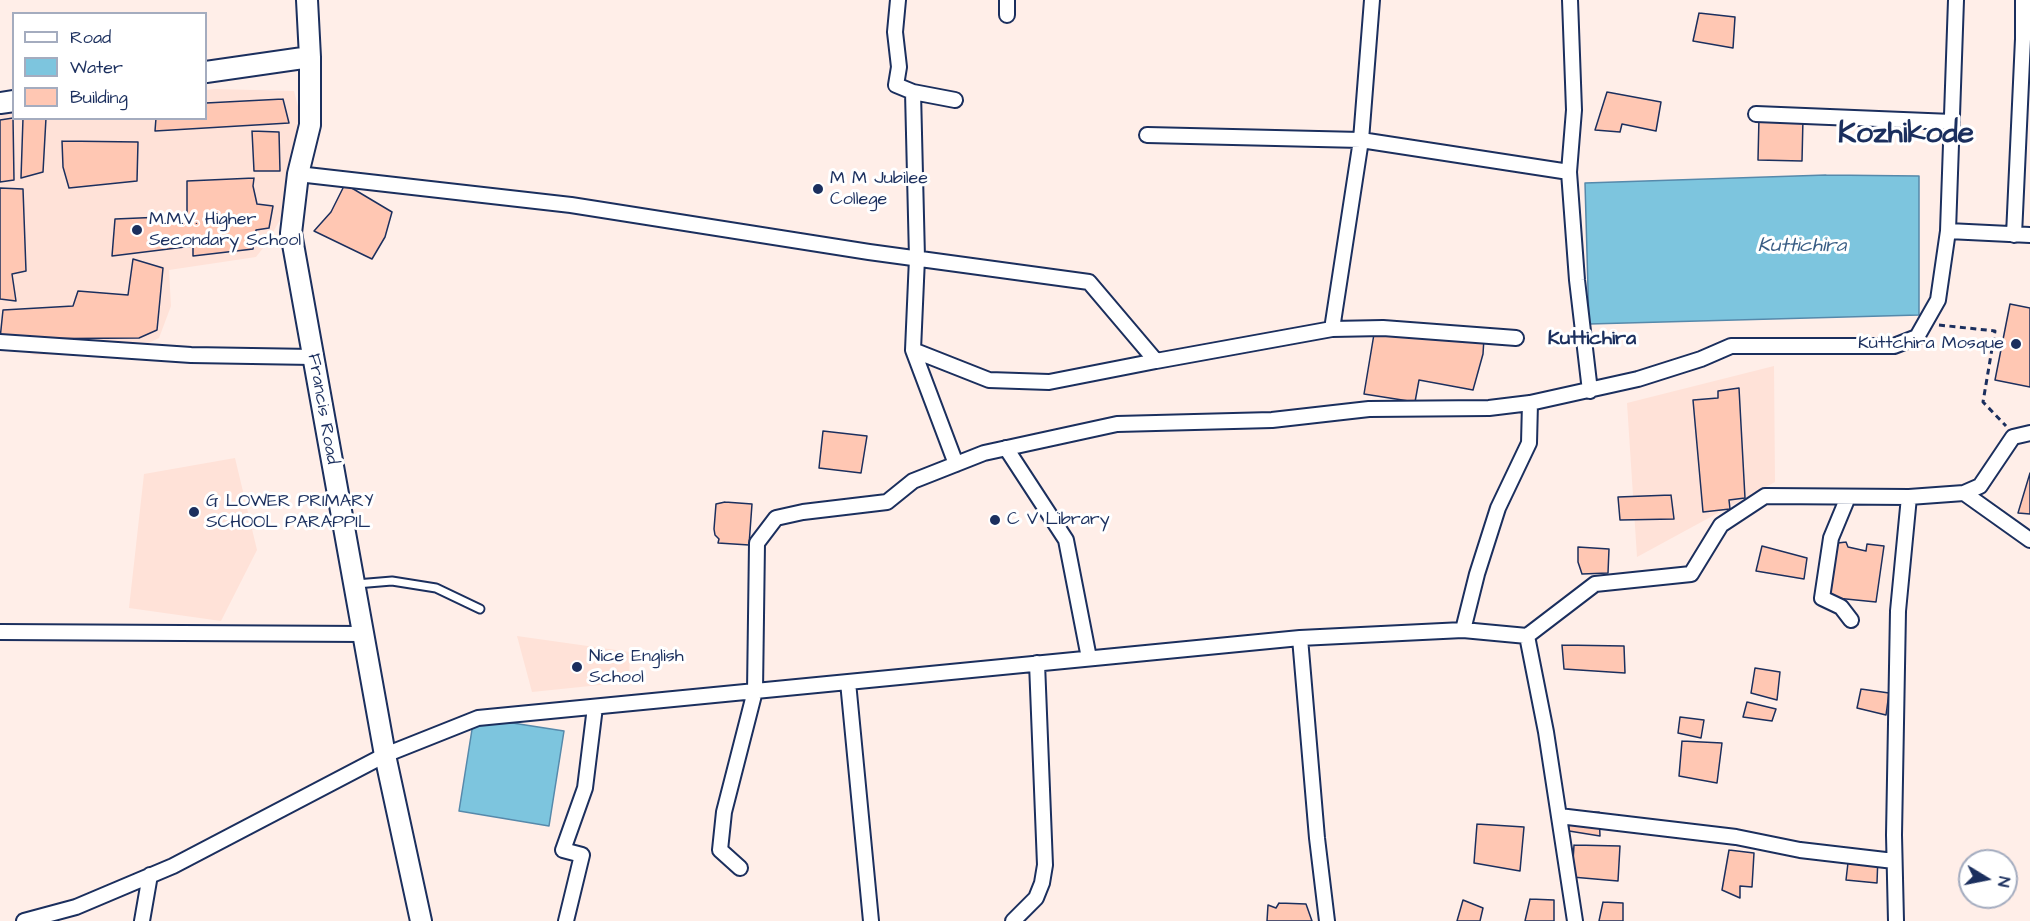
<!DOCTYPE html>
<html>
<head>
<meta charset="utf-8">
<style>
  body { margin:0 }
  #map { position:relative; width:2030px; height:921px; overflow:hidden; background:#ffeee8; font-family:"Architects Daughter",sans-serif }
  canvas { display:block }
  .legend { position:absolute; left:12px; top:12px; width:195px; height:108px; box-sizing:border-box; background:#fff; border:2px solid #a4acbf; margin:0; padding:8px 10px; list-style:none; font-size:18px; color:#1b2f5e }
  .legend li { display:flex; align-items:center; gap:12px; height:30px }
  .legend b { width:30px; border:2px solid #a4acbf }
  .north { position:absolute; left:1958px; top:849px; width:60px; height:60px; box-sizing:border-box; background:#fff; border:2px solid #a4acbf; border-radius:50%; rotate:100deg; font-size:16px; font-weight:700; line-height:24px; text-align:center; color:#1b2f5e }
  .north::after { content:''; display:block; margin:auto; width:21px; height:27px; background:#1b2f5e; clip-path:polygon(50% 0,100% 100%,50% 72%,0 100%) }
</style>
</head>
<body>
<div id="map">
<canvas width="2030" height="921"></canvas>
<ul class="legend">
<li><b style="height:8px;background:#fff"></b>Road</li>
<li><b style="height:16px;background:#7dc5de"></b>Water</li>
<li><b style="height:16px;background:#ffc7b3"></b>Building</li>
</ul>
<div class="north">N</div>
</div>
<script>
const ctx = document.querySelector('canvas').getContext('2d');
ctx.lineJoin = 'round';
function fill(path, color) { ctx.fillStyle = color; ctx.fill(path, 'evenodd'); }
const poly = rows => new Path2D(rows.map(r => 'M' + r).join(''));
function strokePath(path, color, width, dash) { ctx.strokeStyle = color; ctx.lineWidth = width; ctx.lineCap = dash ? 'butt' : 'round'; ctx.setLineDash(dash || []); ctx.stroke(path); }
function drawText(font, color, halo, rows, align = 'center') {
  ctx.font = font + ' "Architects Daughter",sans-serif'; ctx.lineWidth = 6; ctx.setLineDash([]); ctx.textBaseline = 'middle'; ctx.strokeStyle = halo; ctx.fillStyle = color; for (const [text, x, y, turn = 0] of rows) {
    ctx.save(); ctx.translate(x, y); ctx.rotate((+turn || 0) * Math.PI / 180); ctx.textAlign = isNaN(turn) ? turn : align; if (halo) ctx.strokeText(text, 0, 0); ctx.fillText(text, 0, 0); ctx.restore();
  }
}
const built = poly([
  [215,89,294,91,302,122,291,159,281,218,267,243,256,257,169,270,171,306,159,338,124,355,35,355,0,344,0,113,13,112,14,118,206,118,206,90],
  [1774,366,1775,482,1637,557,1627,403],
  [235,458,257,550,221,621,129,608,144,474],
  [517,636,630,652,629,682,532,692]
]);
const water = poly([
  [1826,175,1919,176,1919,315,1589,324,1585,183,1826,175],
  [474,717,564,731,549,826,459,811,474,717]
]);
const building = poly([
  [1699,13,1735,17,1733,48,1693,41,1699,13],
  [1607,92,1661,102,1656,131,1622,124,1620,132,1595,130,1607,92],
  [283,99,289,123,155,131,156,118,206,118,206,103,283,99],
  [1759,117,1803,118,1802,161,1758,160,1759,117],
  [13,118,14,180,0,182,0,120,13,118],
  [23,118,46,118,43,172,21,178,23,118],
  [252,131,279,132,280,171,254,171,252,131],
  [62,141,138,142,137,181,69,188,63,167,62,141],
  [254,178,253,186,257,204,273,206,269,228,256,230,253,249,193,256,193,246,112,256,115,219,187,216,187,181,254,178],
  [345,184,392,212,385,237,372,259,314,231,331,212,345,184],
  [0,188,23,189,26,271,12,274,16,301,0,299,0,188],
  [133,259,163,268,157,330,139,338,0,339,3,310,73,306,78,291,128,295,133,259],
  [2010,304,2030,308,2030,387,1995,380,2010,304],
  [1376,322,1484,338,1483,354,1473,390,1419,380,1415,402,1364,394,1376,322],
  [1739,388,1745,498,1729,500,1730,509,1703,512,1693,400,1718,398,1718,391,1739,388],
  [823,431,867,436,861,473,819,468,823,431],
  [2030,473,2030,514,2018,513,2030,473],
  [1671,495,1674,519,1620,520,1618,497,1671,495],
  [725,502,752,504,749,545,718,543,719,539,715,535,714,529,716,504,725,502],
  [1846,542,1848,547,1866,551,1867,544,1884,546,1876,602,1826,597,1838,543,1846,542],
  [1762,546,1807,558,1804,579,1756,571,1762,546],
  [1578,547,1609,549,1608,573,1582,574,1578,562,1578,547],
  [1562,645,1624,646,1625,673,1564,669,1562,645],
  [1755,668,1780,672,1777,700,1751,693,1755,668],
  [1861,689,1889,693,1886,715,1857,708,1861,689],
  [1747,702,1776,709,1772,721,1743,717,1747,702],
  [1680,717,1704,720,1701,738,1678,733,1680,717],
  [1682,741,1722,743,1717,783,1679,776,1682,741],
  [1599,812,1600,836,1569,831,1567,813,1599,812],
  [1477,824,1524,827,1520,871,1474,863,1477,824],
  [1574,845,1620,846,1618,881,1572,877,1574,845],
  [1729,850,1754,853,1752,887,1740,886,1740,898,1722,890,1729,850],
  [1849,854,1878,855,1877,883,1846,880,1849,854],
  [1530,899,1554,900,1554,921,1525,921,1530,899],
  [1463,900,1483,908,1480,921,1457,921,1463,900],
  [1603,902,1623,903,1623,921,1599,921,1603,902],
  [1279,903,1306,904,1312,921,1267,921,1268,905,1276,908,1279,903]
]);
const path = poly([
  [1939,325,1995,331,1983,402,2006,426]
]);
const lane = poly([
  [356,584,392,581,436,588,480,609]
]);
const street = poly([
  [898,0,895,32,899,67,896,85,913,92,955,100],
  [1007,0,1007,15],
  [1570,0,1574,110,1569,172,1577,280,1590,391],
  [1956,0,1948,231,2030,235],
  [913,92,917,258,913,350,956,464],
  [1756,114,1952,122],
  [1147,135,1361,140,1372,0],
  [298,174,571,205,869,252,1089,282,1156,361,1332,329,1361,140,1569,172],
  [2014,235,2023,39,2023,0],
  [1332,329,1383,328,1516,338],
  [0,342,191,355,313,357],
  [913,350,989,380,1049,382,1156,361],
  [1006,448,1066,540,1089,658],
  [1964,493,2030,540],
  [1848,497,1831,538,1822,598,1841,607,1851,620],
  [1463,630,1477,574,1498,508,1529,443,1530,403],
  [0,632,363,634],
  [1527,636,1546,732,1575,921],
  [1300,638,1317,838,1327,921],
  [848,682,871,921],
  [1559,816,1736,837,1800,850,1894,861],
  [740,868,720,850,724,812,755,691,757,543,776,518,803,512,887,502,913,481,984,453,1117,424,1272,420,1369,409,1489,408,1530,403,1638,379,1701,359,1731,346,1894,346,1917,337,1938,300,1948,231],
  [24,921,76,907,173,866,385,755,478,718,1300,638,1463,630,1527,636,1595,584,1691,574,1721,525,1765,496,1909,497,1964,493,1980,486,2013,437,2030,433],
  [142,921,150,875],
  [566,921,582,855,563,850,585,788,595,707],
  [1013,921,1036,898,1042,883,1045,865,1037,663],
  [1896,921,1894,835,1898,611,1909,497]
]);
const secondary = poly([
  [307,0,310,57,310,125,298,174,291,233,385,755,421,921],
  [206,72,310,57],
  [0,103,14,101]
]);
const markers = [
  [818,189,6,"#1b2f5e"],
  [137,230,6,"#1b2f5e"],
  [2016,344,6,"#1b2f5e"],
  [194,512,6,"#1b2f5e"],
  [995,520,6,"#1b2f5e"],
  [577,667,6,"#1b2f5e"]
];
const poiNames = [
  ["M M Jubilee",830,179],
  ["College",830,200],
  ["M.M.V. Higher",149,220],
  ["Secondary School",149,241],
  ["Kuttchira Mosque",2004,344,"right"],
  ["G LOWER PRIMARY",206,502],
  ["SCHOOL PARAPPIL",206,523],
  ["C V Library",1007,520],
  ["Nice English",589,657],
  ["School",589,678]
];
const streetNames = [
  ["Francis Road",322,409,80]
];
const waterNames = [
  ["Kuttichira",1802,247]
];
const neighbourhoodNames = [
  ["Kuttichira",1592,340]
];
const townNames = [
  ["Kozhikode",1906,136]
];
fill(built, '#ffe2d8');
fill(water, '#7dc5de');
strokePath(water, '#5689ab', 1.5);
fill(building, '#ffc7b3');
strokePath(building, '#1b2f5e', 1.5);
strokePath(lane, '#1b2f5e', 11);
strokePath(street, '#1b2f5e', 18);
strokePath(secondary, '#1b2f5e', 24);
strokePath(path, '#1b2f5e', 3, [6, 4.5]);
strokePath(lane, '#fff', 7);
strokePath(street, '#fff', 14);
strokePath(secondary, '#fff', 20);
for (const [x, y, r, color] of markers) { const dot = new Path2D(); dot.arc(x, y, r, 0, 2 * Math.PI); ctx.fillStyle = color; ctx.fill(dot); strokePath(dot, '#fff', 2); }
drawText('18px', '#1b2f5e', '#fff', poiNames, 'left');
drawText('18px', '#1b2f5e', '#fff', streetNames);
drawText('italic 20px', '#385c84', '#fff', waterNames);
drawText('bold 20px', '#1b2f5e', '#fff', neighbourhoodNames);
drawText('bold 30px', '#1b2f5e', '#fff', townNames);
</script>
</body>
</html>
